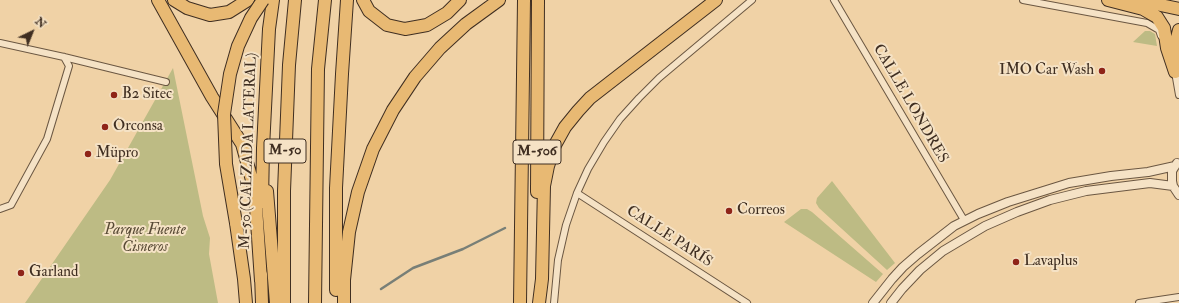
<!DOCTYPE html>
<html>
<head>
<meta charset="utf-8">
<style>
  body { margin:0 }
  #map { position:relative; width:1179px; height:303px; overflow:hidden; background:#f0d2a6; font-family:"IM FELL Double Pica",serif }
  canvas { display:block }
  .north { position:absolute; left:12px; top:12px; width:40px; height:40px; -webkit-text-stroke:3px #f5e2c5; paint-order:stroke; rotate:43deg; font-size:11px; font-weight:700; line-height:16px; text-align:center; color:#3f2e21 }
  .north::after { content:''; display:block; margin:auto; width:14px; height:18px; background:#3f2e21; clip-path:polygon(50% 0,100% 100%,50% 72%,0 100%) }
</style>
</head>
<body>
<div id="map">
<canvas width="1179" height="303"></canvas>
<div class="north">N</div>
</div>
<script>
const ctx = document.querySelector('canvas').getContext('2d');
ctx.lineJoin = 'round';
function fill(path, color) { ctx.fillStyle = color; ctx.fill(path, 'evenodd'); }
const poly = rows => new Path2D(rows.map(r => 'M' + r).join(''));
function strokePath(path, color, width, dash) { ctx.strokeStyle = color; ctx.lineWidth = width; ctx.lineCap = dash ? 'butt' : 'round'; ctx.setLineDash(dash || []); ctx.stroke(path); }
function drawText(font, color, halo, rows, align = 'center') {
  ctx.font = font + ' "IM FELL Double Pica",serif'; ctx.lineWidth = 4; ctx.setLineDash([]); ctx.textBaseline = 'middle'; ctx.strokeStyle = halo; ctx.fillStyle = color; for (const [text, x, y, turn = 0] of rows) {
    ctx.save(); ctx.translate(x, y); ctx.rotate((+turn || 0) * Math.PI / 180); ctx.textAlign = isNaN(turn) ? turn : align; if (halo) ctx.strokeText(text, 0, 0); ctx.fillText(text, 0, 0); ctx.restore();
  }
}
const green = poly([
  [1145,31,1150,31,1155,34,1157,46,1133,42],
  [173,68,203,216,210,238,209,254,218,303,25,303,110,180],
  [832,181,895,263,887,270,819,208,816,203,817,198],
  [801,209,807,209,812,212,883,274,876,282,784,222]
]);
const stream = poly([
  [381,289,413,268,463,249,505,228]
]);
const minor = poly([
  [834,0,964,220],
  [1023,0,1147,23,1159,30,1161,36],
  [0,43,64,57,166,82],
  [1175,72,1179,95],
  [577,193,747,303],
  [0,209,11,205,47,139,69,66,64,57],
  [554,303,558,260,566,225,577,193,588,169,604,142,620,119,639,98,659,78,752,0],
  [1139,303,1179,297]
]);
const tertiary = poly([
  [1177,163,1172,171,1172,181,1173,186,1179,195],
  [873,303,892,279,903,267,918,254,954,226,978,214,1008,202,1069,183,1111,176,1148,172,1175,166],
  [891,303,902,289,920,270,943,251,985,226,1017,212,1050,200,1086,191,1150,183,1173,186]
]);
const motorway = poly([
  [158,0,212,97,242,144,253,184,256,207,261,281],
  [174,0,187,8,210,15,229,12,248,0],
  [363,0,369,11,387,25,405,29,427,25,447,13,460,0],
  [1108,0,1143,9,1157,17,1164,28,1167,48,1175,72],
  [1137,0,1179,9],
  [1175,64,1176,42,1179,30],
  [267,191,276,303],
  [537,192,538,0],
  [262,202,263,148,269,29,273,0],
  [236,223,244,279,246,303],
  [261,274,262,303],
  [336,290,336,188,342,74,347,0],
  [284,303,284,191,289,65,295,0],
  [315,303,318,69,325,0],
  [344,303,344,280,349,232,358,192,373,149,393,110,415,77,440,48,466,24,499,0],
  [520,303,524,0],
  [539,303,542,279,544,186,548,166,555,145,565,127,578,111,590,98,716,0]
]);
const motorwayBridge = poly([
  [236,223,226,164,224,114,230,74,238,46,251,18,263,0]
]);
const markers = [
  [1102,71,4,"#8f2418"],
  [114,95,4,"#8f2418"],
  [105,127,4,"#8f2418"],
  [88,154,4,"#8f2418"],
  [729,211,4,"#8f2418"],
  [1016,262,4,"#8f2418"],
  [21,273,4,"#8f2418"]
];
const shields = [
  [285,151,42],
  [537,152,48]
];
const shieldNames = [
  ["M-50",285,151],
  ["M-506",537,152]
];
const poiNames = [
  ["IMO Car Wash",1094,71,"right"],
  ["B2 Sitec",122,95],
  ["Orconsa",113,127],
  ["Müpro",96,154],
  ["Correos",737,211],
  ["Lavaplus",1024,262],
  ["Garland",29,273]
];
const streetNames = [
  ["CALLE LONDRES",910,104,60],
  ["M-50 (CALZADA LATERAL)",249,151,-88],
  ["CALLE PARÍS",669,237,33]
];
const parkNames = [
  ["Parque Fuente",145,231],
  ["Cisneros",145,248]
];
fill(green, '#bdbb84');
strokePath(stream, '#787f77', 2.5);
strokePath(minor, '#6b5742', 8);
strokePath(tertiary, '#6b5742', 10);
strokePath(motorway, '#3f2e21', 14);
strokePath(minor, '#f5e2c5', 6);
strokePath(tertiary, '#f5e2c5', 8);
strokePath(motorway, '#e8b973', 12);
strokePath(motorwayBridge, '#3f2e21', 14, []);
strokePath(motorwayBridge, '#e8b973', 12);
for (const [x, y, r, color] of markers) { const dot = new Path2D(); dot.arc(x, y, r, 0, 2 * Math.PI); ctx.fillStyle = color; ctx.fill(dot); strokePath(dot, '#f5e2c5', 1.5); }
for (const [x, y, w] of shields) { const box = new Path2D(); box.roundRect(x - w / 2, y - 12, w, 24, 3); ctx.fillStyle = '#f5e2c5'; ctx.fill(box); strokePath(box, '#3f2e21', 1); }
drawText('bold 14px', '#3f2e21', null, shieldNames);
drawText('15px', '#3f2e21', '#f5e2c5', poiNames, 'left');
drawText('15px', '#3f2e21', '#f5e2c5', streetNames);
drawText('italic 15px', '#584a35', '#f5e2c5', parkNames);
</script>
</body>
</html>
